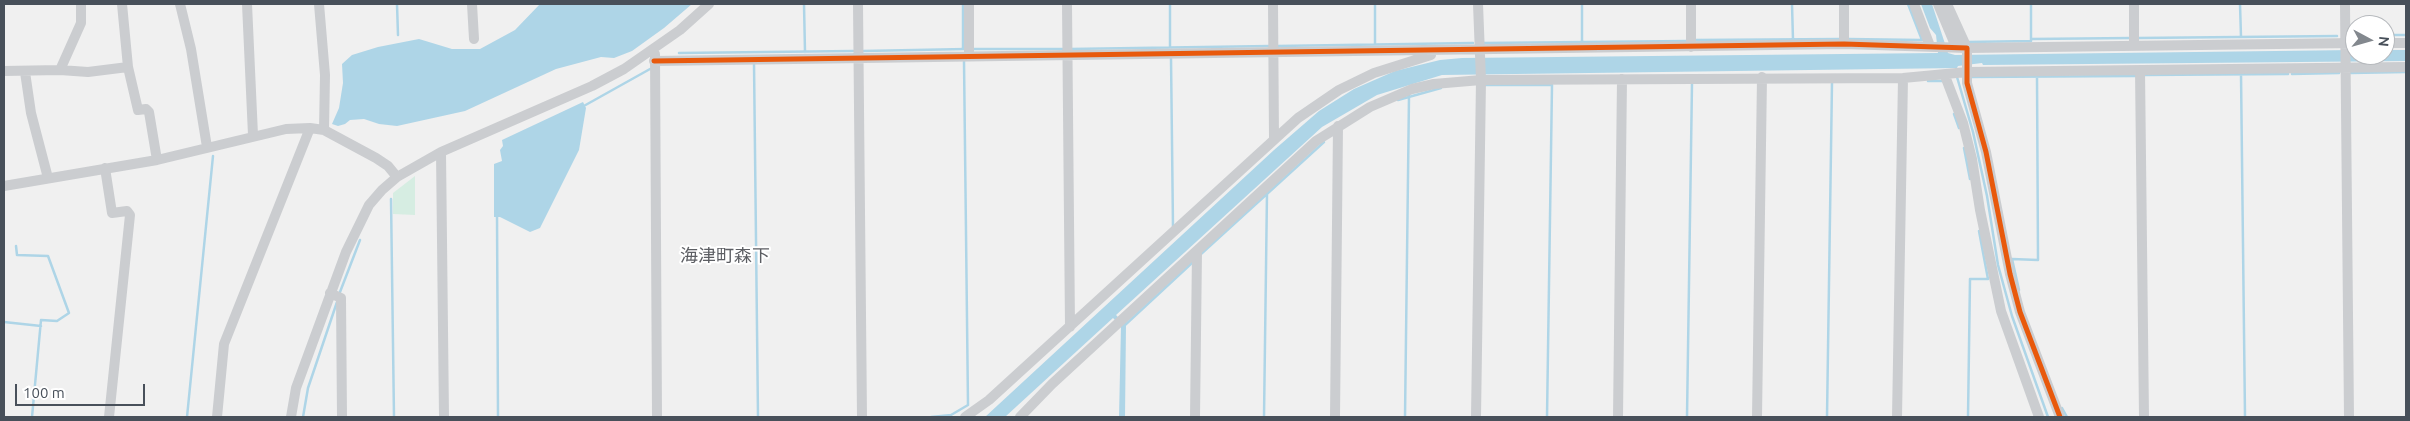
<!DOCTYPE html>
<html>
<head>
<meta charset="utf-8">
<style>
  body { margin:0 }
  #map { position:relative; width:2410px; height:421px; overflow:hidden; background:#f0f0f0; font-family:Ubuntu,sans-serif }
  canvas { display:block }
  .frame { position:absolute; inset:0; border:5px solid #48505a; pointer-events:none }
  .north { position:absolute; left:2345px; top:15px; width:50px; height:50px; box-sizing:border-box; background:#fff; border:1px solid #b6b9bd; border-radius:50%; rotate:96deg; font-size:14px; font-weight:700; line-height:20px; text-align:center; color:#48505a }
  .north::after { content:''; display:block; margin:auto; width:18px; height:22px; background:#83888e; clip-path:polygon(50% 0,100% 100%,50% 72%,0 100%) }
  .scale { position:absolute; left:15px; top:384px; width:130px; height:22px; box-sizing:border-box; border:2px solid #48505a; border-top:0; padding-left:6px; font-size:15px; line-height:18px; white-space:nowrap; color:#48505a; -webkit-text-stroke:4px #fff; paint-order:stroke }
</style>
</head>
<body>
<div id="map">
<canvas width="2410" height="421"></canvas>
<div class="frame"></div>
<div class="north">N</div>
<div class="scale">100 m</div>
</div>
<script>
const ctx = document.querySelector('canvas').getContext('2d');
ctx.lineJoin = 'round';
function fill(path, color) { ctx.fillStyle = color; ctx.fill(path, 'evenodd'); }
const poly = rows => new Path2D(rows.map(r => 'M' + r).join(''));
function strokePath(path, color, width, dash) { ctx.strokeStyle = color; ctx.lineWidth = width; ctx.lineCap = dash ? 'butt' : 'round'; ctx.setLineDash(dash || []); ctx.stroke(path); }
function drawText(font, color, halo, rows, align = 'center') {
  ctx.font = font + ' Ubuntu,"Noto Sans JP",sans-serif'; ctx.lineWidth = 4; ctx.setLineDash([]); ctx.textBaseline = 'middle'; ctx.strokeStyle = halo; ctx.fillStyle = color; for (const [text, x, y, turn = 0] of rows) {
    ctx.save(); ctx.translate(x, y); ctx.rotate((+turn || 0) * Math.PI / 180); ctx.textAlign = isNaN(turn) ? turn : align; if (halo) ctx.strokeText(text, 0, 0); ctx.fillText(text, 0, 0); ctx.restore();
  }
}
const green = poly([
  [415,176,415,215,393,214,393,193]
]);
const water = poly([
  [540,4,692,4,664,28,632,51,614,58,601,57,556,69,465,111,397,126,379,124,364,119,350,120,345,124,338,126,332,124,339,108,343,83,342,64,352,55,378,47,419,39,452,49,480,49,515,30],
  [1921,4,1932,4,1948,53,1955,55,2355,50,2355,55,2385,55,2385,50,2406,50,2406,61,1983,65,1982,63,1958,66,1957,68,1442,75,1377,95,1322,127,1116,315,1126,325,1125,417,1119,417,1121,326,1113,318,1005,417,985,417,1274,150,1319,111,1354,89,1395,71,1440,60,1462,58,1938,53,1936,35,1930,28],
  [583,102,586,108,579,150,540,228,530,232,500,217,494,217,494,164,502,161,500,150,503,146,502,140]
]);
const stream = poly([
  [397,4,398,35],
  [804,4,805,52],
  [963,4,963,49],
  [1170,4,1170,47],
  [1375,4,1375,44],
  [1582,4,1582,42],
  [1792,4,1793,40],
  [2240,4,2241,37],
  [2385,35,2406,35],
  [2351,36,2355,36],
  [2138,38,2337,36],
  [1848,39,1922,40,1908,4],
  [2031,39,2131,38],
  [1694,40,1840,39],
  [1968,42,2031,41,2031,4],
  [1483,43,1687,41],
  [1277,46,1473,43],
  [973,49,1063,49],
  [1070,49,1270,46],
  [863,51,966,49],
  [679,53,853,51],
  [1171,58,1173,227],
  [754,63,758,416],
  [2351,73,2406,72],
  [2241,74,2245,417],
  [2292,74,2339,73],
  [2143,75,2288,74],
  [1957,77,1973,132,1987,196,1998,265,2012,316,2048,417],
  [1970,77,2135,76],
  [1928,81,1942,81],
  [1486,85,1551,85],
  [1398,100,1441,88],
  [582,107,650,69],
  [1954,114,1959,128],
  [1964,148,1970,179],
  [391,199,394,417],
  [497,214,498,417],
  [16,246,17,255,48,256,69,313,57,321,41,320,32,417],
  [1201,254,1324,142],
  [2019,290,2012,259,2038,260,2037,77],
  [340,292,360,240],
  [4,322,41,326],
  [1125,325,1193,262],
  [2062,408,2067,417],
  [187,417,213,156],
  [303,417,308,388,337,302],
  [931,417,951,415,968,405,964,61],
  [1264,417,1267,193],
  [1405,417,1409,96],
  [1547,417,1552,85],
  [1687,417,1692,83],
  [1827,417,1832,82],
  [1968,417,1970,279,1988,279,1979,231]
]);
const minor = poly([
  [122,4,128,67,138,110,146,109,149,112,157,160],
  [180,4,191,49,207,147],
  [247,4,253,135],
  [319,4,325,75,324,130],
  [472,4,474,39],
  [858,4,862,417],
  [969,4,969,56],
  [1067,4,1070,327],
  [1273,4,1274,139],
  [1691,4,1691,47],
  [1844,4,1844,44],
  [1914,4,1930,46],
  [1938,4,1956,47],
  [1947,4,1967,48,2355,43],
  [2134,4,2134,46],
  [2345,4,2349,417],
  [2385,43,2406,43],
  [655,54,657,417],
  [654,61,1844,44,1967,48,1967,83,1986,152,2010,274,2020,312,2060,417],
  [60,70,88,72,128,67],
  [2140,70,2144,417],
  [4,71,60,70,81,23,81,4],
  [25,72,31,113,48,178],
  [1945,76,1963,123,1972,159,1980,210,2001,311,2039,417],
  [441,152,444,417],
  [105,168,112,213,127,211,130,215,109,417],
  [4,186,157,160,286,129,310,128,324,130,376,158,388,166,397,177],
  [330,293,341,298,342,417],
  [217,417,224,344,310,128],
  [291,417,296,388,346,252,369,205,382,190,397,177,441,152,592,86,624,69,680,30,709,4],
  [965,417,989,400,1298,118,1339,90,1374,73,1431,55],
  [1020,417,1052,384,1316,141,1370,107,1412,89,1434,84,1481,80,1903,78,1967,72,2406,67],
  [1195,417,1197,251],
  [1335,417,1338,126],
  [1476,417,1481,80,1478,4],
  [1618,417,1622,79],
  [1757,417,1762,77],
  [1897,417,1903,78]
]);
const cycleway = poly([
  [654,61,1844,44,1967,48,1967,83,1986,152,2010,274,2020,312,2060,417]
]);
const quarterNames = [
  ["海津町森下",725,256]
];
fill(green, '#d6ede2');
fill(water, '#aed5e7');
strokePath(stream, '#aed5e7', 2.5);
strokePath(minor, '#cbcdd0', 10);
strokePath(cycleway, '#e8590c', 5);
drawText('18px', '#5c5e63', '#fff', quarterNames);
</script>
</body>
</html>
